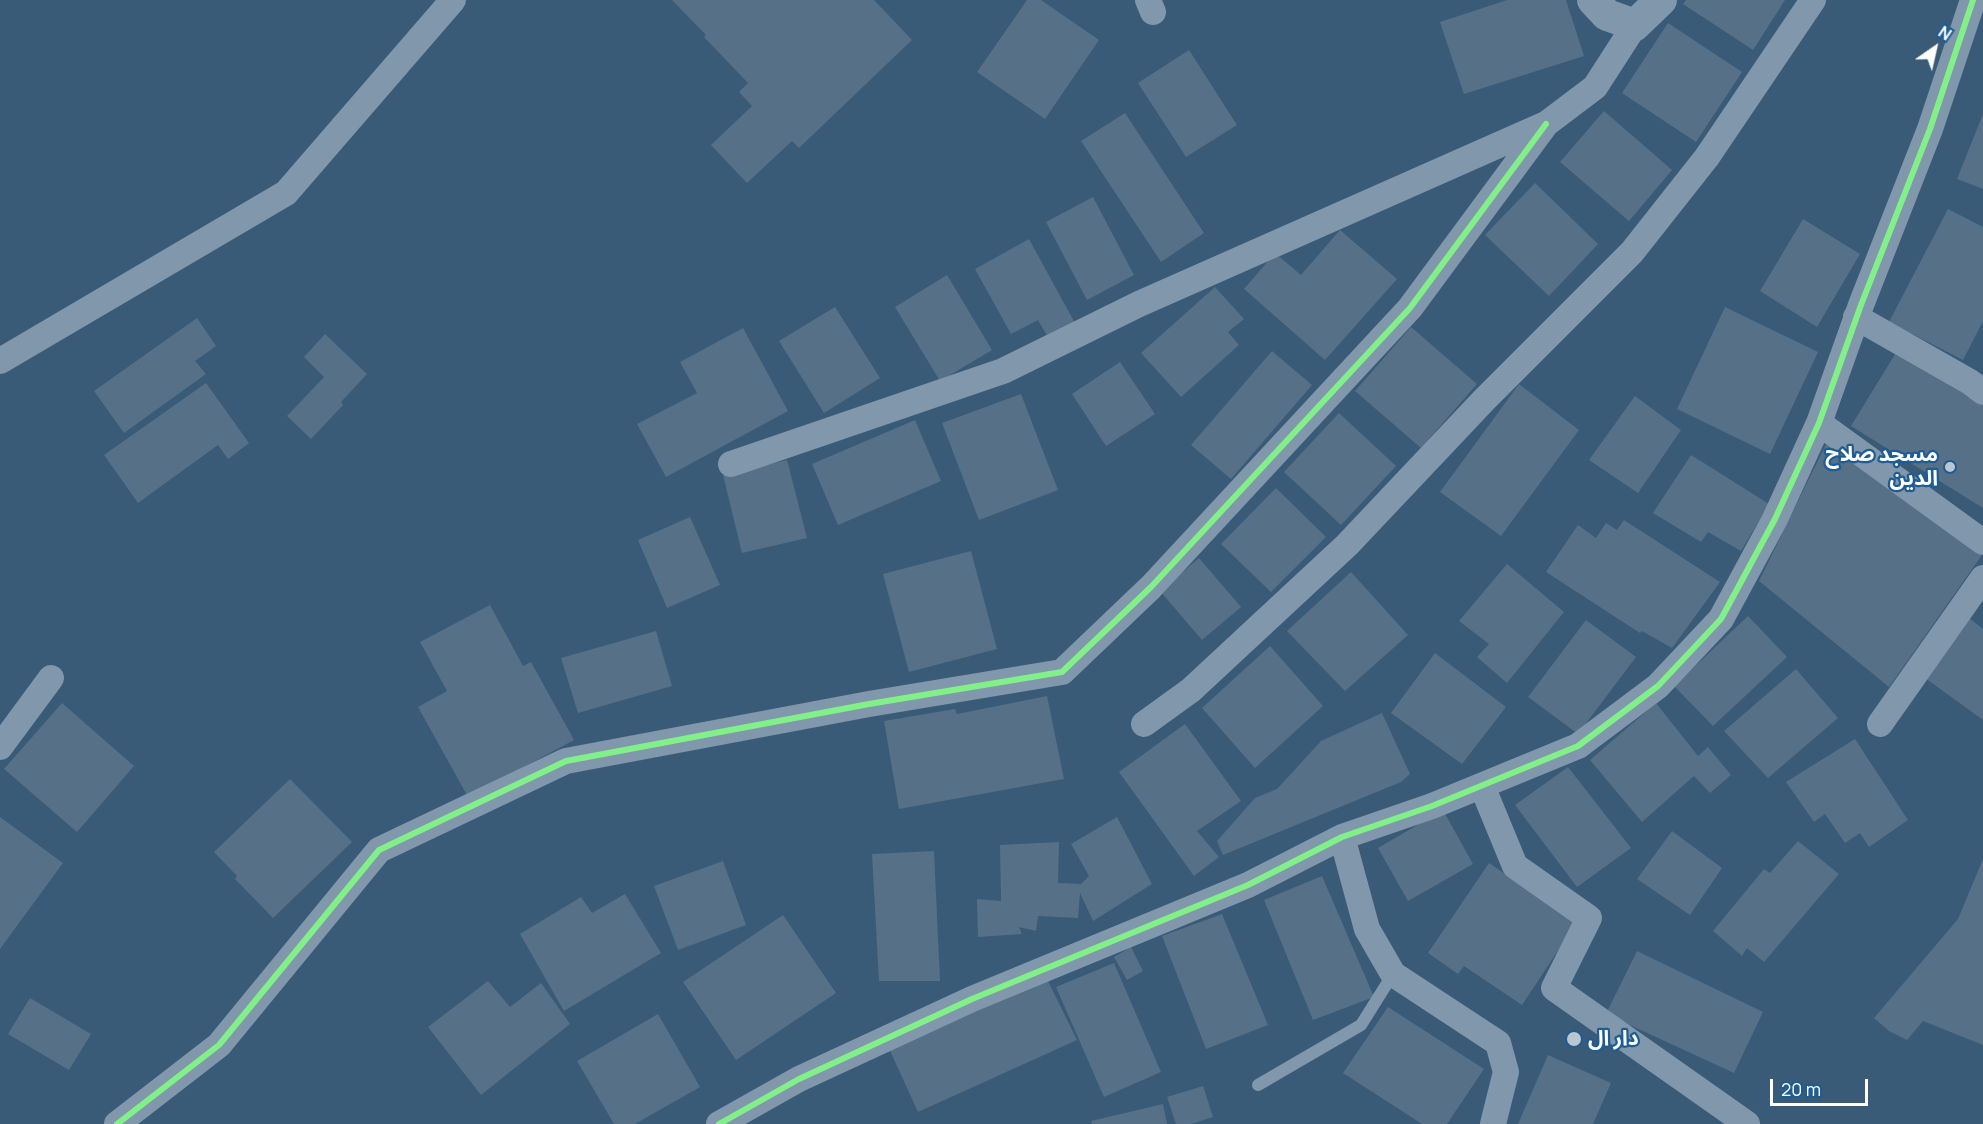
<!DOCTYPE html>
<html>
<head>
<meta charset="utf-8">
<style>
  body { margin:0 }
  #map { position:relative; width:1983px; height:1124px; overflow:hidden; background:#395b78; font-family:Manrope,sans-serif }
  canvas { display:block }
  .north { position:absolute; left:1905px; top:18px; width:60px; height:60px; -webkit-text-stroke:4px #1f5c92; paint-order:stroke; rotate:34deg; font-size:16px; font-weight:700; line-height:24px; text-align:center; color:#fff }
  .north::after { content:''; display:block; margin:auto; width:21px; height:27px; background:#fff; clip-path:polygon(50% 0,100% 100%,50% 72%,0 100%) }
  .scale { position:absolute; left:1770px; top:1079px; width:98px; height:27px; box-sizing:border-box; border:3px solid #fff; border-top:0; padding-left:8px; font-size:18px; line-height:21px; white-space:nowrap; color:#fff; -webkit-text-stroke:4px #1f5c92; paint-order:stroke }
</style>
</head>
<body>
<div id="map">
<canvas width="1983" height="1124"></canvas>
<div class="north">N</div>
<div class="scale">20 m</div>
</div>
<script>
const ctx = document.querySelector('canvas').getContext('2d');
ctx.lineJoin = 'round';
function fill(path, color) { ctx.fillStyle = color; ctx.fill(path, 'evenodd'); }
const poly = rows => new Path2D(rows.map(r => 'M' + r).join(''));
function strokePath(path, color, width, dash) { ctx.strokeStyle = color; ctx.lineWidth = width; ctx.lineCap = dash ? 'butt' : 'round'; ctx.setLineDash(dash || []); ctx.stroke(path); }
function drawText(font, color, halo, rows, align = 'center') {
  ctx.font = font + ' Manrope,"Noto Sans Arabic",sans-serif'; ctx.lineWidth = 4.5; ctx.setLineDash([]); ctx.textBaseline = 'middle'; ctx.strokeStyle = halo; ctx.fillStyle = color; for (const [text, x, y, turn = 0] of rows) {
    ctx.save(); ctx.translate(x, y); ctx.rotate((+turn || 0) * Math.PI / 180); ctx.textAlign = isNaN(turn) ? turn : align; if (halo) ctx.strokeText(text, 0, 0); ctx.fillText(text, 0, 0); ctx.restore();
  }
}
const building = poly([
  [672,0,874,0,912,40,799,148,792,141,747,183,711,145,752,106,739,92,748,83,704,37,706,35],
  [1027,0,1041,0,1099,40,1045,119,977,72],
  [1507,0,1566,0,1584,56,1464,94,1440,22],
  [1686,0,1785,0,1753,50,1683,4],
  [1668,23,1742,72,1696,142,1622,93],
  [1189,50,1237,125,1186,157,1138,83],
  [1604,111,1672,170,1629,221,1560,162],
  [1125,113,1204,233,1161,262,1081,141],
  [1983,114,1983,189,1957,179],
  [1535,183,1598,244,1549,296,1485,235],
  [1093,197,1134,275,1087,300,1046,222],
  [1948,209,1983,227,1983,321,1963,360,1889,322],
  [1803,219,1860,254,1817,327,1760,291],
  [1340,230,1397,279,1325,360,1244,289,1275,253,1301,275],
  [1029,239,1076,325,1049,339,1038,320,1011,334,975,269],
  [947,275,992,350,940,381,895,307],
  [1215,287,1244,319,1228,332,1239,345,1181,397,1141,353],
  [835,307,880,378,824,413,779,341],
  [1725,307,1818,352,1770,454,1677,409],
  [197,318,216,346,195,361,206,374,124,433,94,391],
  [1411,327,1477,384,1421,448,1355,391],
  [743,328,788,411,666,477,637,424,697,393,680,362],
  [325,334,367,374,341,402,343,405,311,439,287,416,324,377,304,357],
  [1272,351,1312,385,1231,479,1191,445],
  [1897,351,1983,405,1983,508,1851,426],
  [1120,362,1155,414,1106,446,1072,394],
  [206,383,249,443,228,459,218,445,138,503,104,455],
  [1519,384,1579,430,1501,536,1440,492],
  [1021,394,1058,490,979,520,942,423],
  [1635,396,1681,430,1638,493,1589,460],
  [1339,413,1396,466,1341,525,1284,472],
  [915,420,941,481,838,525,812,464],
  [1826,444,1982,555,1889,687,1759,581],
  [1691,455,1769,504,1741,551,1708,532,1701,542,1653,513],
  [787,460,807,538,742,553,723,475],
  [1276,488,1326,537,1271,592,1221,544],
  [690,517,720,585,667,608,638,540],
  [1624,520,1720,582,1672,648,1642,631,1640,633,1546,572,1578,525,1596,538,1606,523,1617,530],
  [971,551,997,649,909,672,883,574],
  [1199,558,1241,607,1202,640,1160,591],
  [1507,564,1564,612,1507,683,1477,657,1489,644,1459,621],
  [1351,572,1408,635,1345,691,1287,631],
  [490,605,523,666,531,662,574,740,468,797,418,707,447,691,420,642],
  [1748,616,1787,657,1713,726,1674,686],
  [1969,618,1983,629,1983,720,1925,678],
  [1586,620,1636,657,1578,734,1528,697],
  [656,631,672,686,578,713,561,658],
  [1270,646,1323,706,1255,768,1202,708],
  [1435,653,1506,707,1462,764,1391,713],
  [1796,669,1838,718,1768,778,1724,731],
  [1047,696,1064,779,899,809,884,721,955,709,957,714],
  [62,703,134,766,77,832,4,769],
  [1656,703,1698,756,1708,747,1731,775,1710,793,1694,776,1642,822,1590,760],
  [1382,713,1410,774,1401,782,1223,855,1217,841,1255,798,1277,789,1321,741],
  [1185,724,1241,801,1197,831,1219,857,1194,876,1119,772],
  [1855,739,1908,820,1869,847,1860,833,1845,843,1825,814,1814,822,1786,782],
  [1568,767,1631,848,1577,887,1515,805],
  [290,779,352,842,273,918,235,879,237,876,214,852],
  [1443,810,1473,864,1408,901,1378,848],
  [0,817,63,863,0,949],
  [1117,817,1152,884,1093,921,1080,893,1078,918,1038,916,1036,931,1019,927,1022,934,978,937,977,899,1001,901,1000,845,1059,842,1058,883,1081,884,1089,876,1071,844],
  [1672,831,1722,868,1690,915,1637,879],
  [1798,841,1839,874,1764,962,1747,948,1742,956,1713,931,1764,869,1770,873],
  [934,851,940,981,879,981,872,854],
  [1983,859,1983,1045,1923,1021,1907,1040,1889,1031,1874,1018,1958,919],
  [723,861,746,925,678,950,654,886],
  [1489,863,1577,922,1522,1005,1464,966,1458,974,1428,953],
  [1322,876,1374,997,1313,1020,1264,900],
  [625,894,661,953,564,1011,520,934,581,897,592,913],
  [1222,914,1268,1025,1206,1049,1162,936],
  [783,915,836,993,736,1060,683,982],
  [1131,947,1143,971,1127,980,1114,957],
  [1637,951,1763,1012,1734,1073,1606,1014],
  [1114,963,1161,1072,1104,1097,1056,987],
  [1044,973,1077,1040,918,1112,886,1042],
  [488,981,510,1007,541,983,570,1024,481,1095,428,1027],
  [30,998,91,1034,69,1070,8,1034],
  [1388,1007,1484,1069,1447,1124,1422,1124,1343,1073],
  [658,1014,700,1087,635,1124,614,1124,577,1061],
  [1548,1055,1611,1083,1593,1124,1518,1124],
  [1203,1086,1213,1117,1191,1124,1176,1124,1167,1097],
  [1163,1104,1167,1124,1092,1124,1091,1121]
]);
const service = poly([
  [1258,1085,1361,1025,1393,974]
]);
const minor = poly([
  [1148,0,1153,12],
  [1856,317,1970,382,1983,392],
  [0,361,286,193,453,0],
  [1819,423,1983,542],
  [731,464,1003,371,1139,304,1546,124,1595,87,1635,25],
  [1144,724,1191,690,1347,545,1484,400,1632,252,1707,157,1813,0],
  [1880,724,1983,578],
  [0,747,51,678],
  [1482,786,1515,866,1589,918,1554,988,1747,1124],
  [1342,837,1367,929,1393,974,1498,1043,1506,1072,1493,1124],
  [117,1124,219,1045,379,850,566,761,869,704,1062,672,1151,587,1410,308,1546,124],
  [719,1124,799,1079,972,999,1248,885,1342,837,1432,806,1578,746,1658,686,1721,619,1775,519,1819,423,1861,305,1930,129,1973,0]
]);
const tertiary = poly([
  [1593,0,1607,15,1635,25,1661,0]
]);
const cycleway = poly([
  [117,1124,219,1045,379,850,566,761,869,704,1062,672,1151,587,1410,308,1546,124],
  [719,1124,799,1079,972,999,1248,885,1342,837,1432,806,1578,746,1658,686,1721,619,1775,519,1819,423,1861,305,1930,129,1973,0]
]);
const markers = [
  [1950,467,6,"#bac6d0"],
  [1574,1039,8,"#bac6d0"]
];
const poiNames = [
  ["مسجد صلاح",1938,455],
  ["الدين",1938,479],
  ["دار ال",1588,1039,"left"]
];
fill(building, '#567087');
strokePath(service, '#8197ab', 12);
strokePath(minor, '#8197ab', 26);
strokePath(tertiary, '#8197ab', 32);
strokePath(cycleway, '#82f089', 6);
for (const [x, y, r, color] of markers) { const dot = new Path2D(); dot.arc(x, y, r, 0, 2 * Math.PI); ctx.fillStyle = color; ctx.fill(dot); strokePath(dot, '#1f5c92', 2); }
drawText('bold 21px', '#fff', '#1f5c92', poiNames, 'right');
</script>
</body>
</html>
